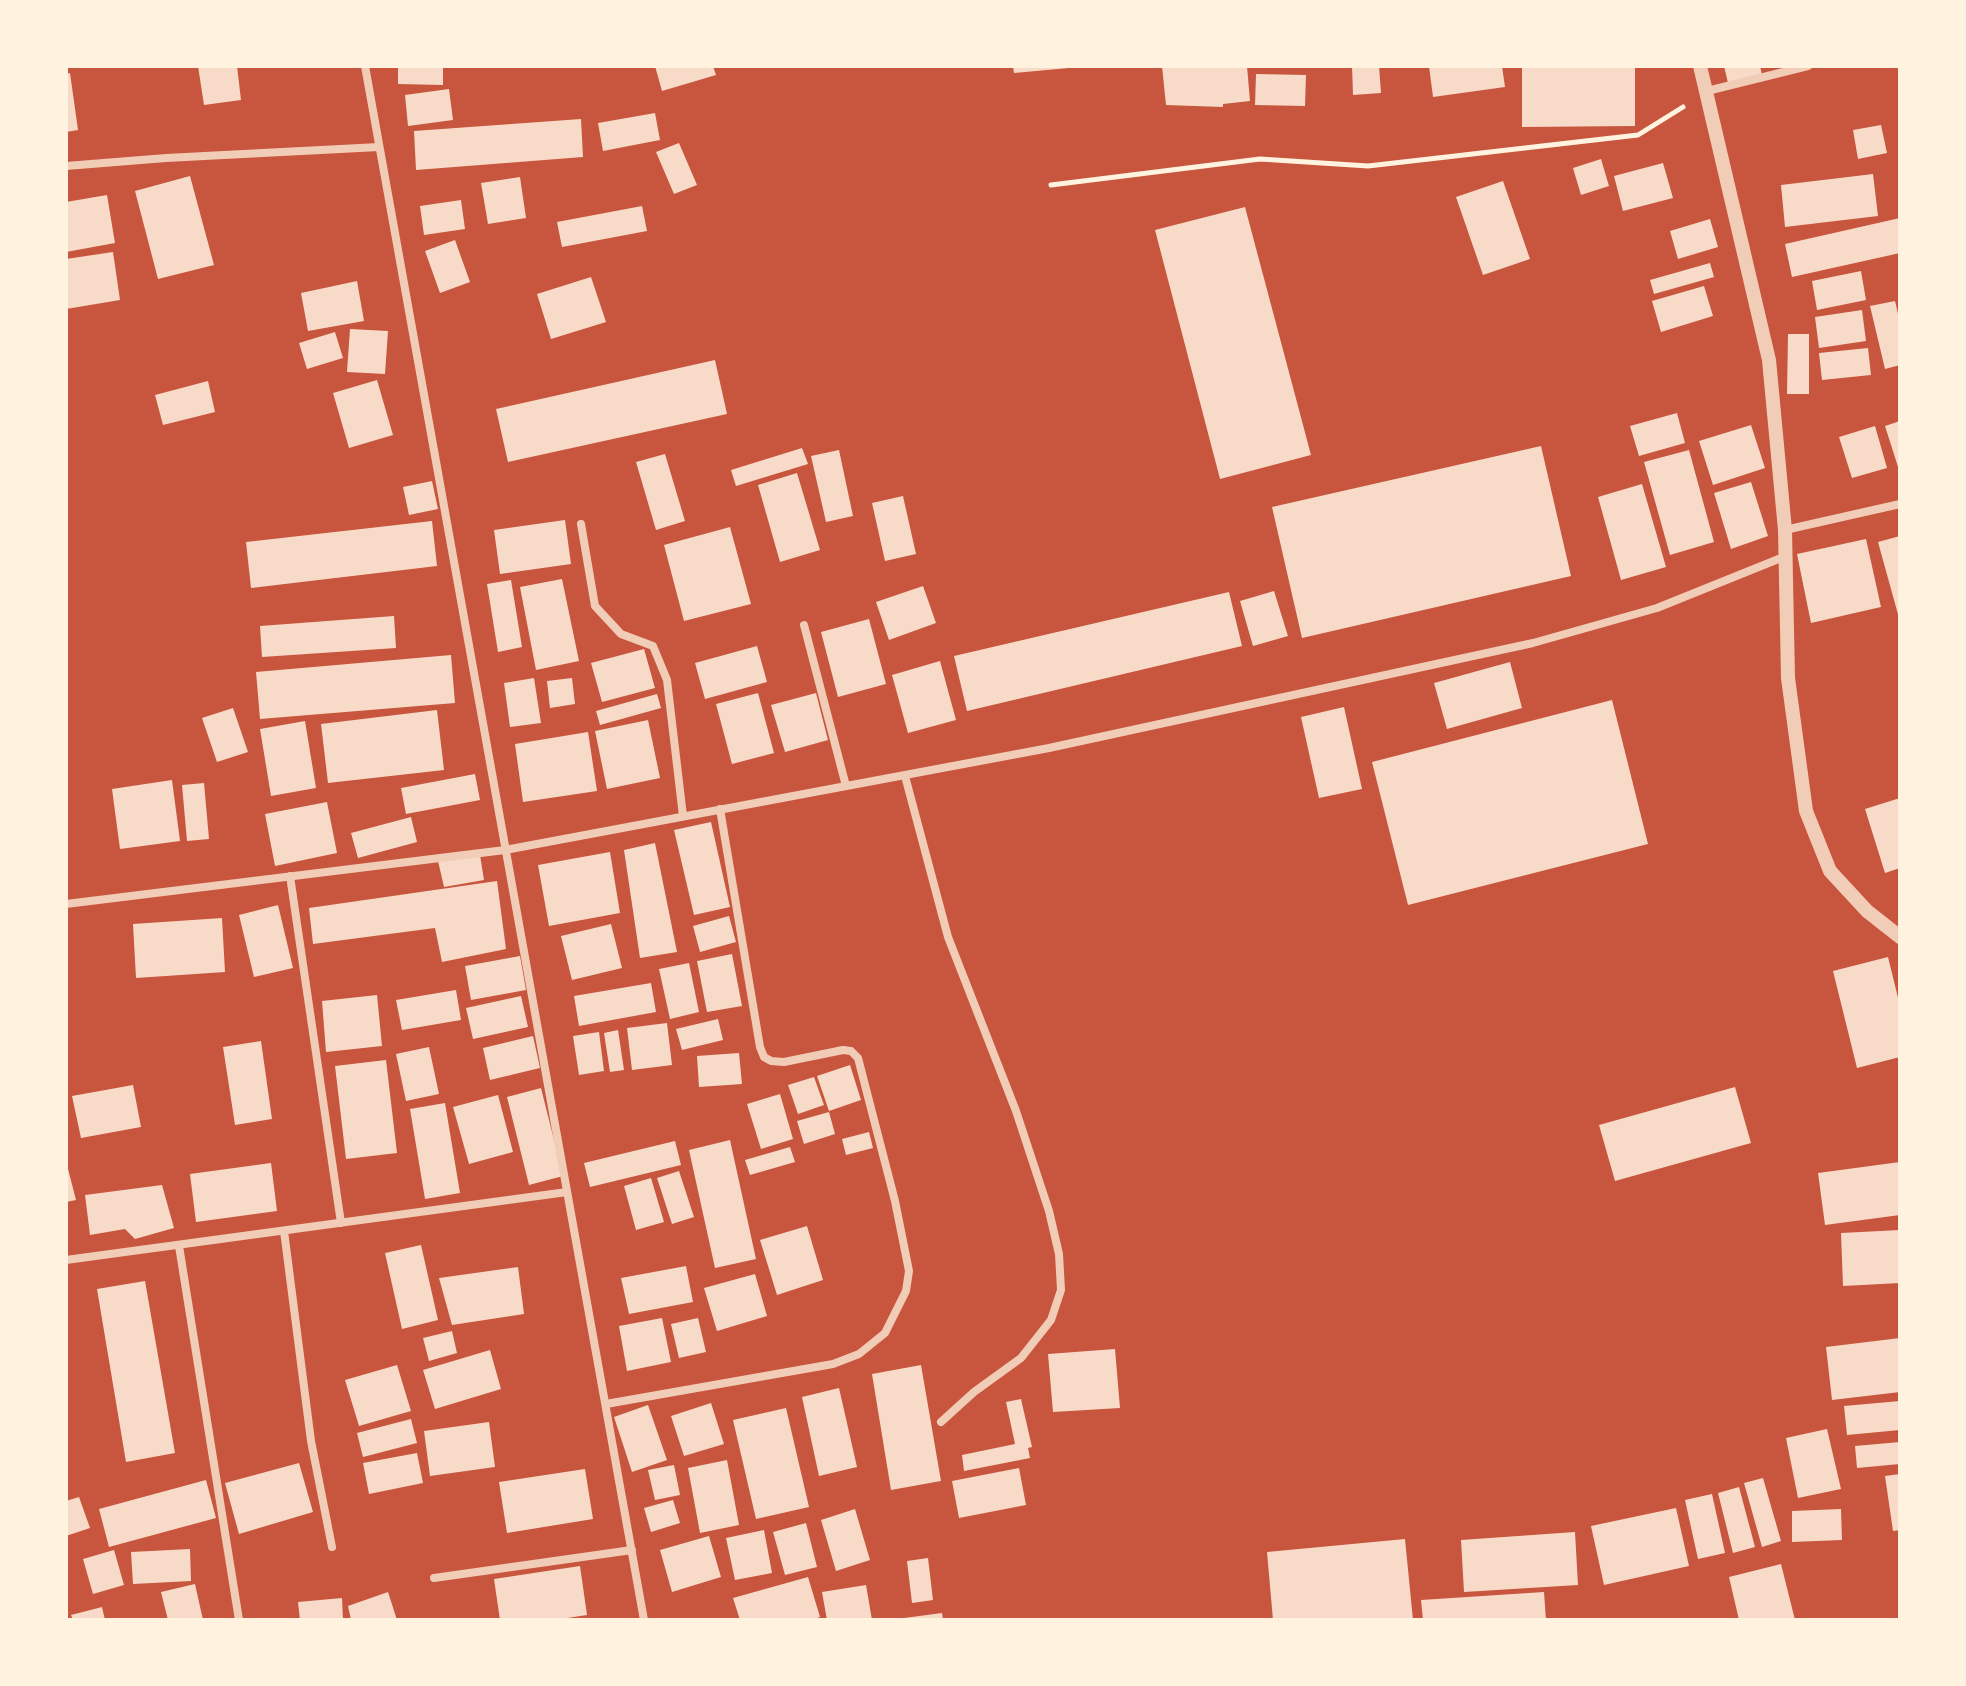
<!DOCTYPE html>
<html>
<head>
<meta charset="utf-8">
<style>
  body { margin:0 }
  #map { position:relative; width:1966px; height:1686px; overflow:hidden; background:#c8553d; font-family:"Varela Round",sans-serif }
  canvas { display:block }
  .frame { position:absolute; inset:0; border:68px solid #fff3e0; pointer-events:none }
</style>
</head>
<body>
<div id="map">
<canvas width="1966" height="1686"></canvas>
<div class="frame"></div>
</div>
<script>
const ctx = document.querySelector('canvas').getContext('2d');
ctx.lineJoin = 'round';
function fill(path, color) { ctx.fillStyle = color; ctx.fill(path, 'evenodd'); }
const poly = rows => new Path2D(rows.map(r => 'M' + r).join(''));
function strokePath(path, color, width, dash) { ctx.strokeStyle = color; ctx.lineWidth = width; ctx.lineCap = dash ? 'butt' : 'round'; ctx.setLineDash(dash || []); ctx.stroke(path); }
const building = poly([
  [198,66,237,66,241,100,204,105],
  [398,66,443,66,443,85,398,84],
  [655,66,713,66,716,75,662,91],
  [1013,66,1069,66,1069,68,1014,73],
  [1162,66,1247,66,1250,101,1223,104,1223,107,1166,105],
  [1352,66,1379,66,1381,93,1353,95],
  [1429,66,1502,66,1505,87,1433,97],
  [1522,66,1635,66,1635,126,1522,127],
  [1724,66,1760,66,1762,75,1728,83],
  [70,73,78,130,66,132,66,74],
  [1256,74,1306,75,1305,106,1255,105],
  [449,89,453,120,408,126,405,95],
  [655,113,660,140,603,151,598,123],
  [581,119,583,157,416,170,414,131],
  [1881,125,1887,153,1858,159,1853,130],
  [679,143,697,185,674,194,656,152],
  [1601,159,1609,186,1581,195,1573,168],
  [1663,163,1673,198,1623,211,1614,176],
  [1873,174,1878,216,1785,227,1781,185],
  [190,176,214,265,158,279,135,191],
  [520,177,526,218,488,224,481,183],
  [1503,181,1530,259,1483,275,1456,197],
  [107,195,115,243,66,252,66,202],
  [461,200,465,229,424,235,420,206],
  [642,206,647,231,562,247,557,222],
  [1245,207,1311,455,1220,479,1155,230],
  [1900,218,1900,253,1792,277,1785,244],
  [1710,219,1718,247,1678,259,1670,231],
  [455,240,470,282,440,293,425,251],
  [113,252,120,300,66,309,66,259],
  [1710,263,1714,277,1654,294,1650,280],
  [1861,271,1866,300,1817,310,1812,281],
  [591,277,606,322,551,339,537,294],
  [357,281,364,321,308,331,301,293],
  [1704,286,1713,316,1661,332,1652,301],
  [1895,301,1900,322,1900,365,1885,369,1870,306],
  [1862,310,1866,341,1819,348,1815,317],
  [350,329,388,331,385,374,347,372],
  [335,332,343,358,307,369,299,343],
  [1788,334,1809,334,1809,394,1787,394],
  [1868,348,1871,375,1822,380,1819,353],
  [715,360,727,414,508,462,496,409],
  [377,380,393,435,349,448,333,393],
  [208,381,215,412,163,425,155,395],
  [1677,413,1685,443,1639,456,1630,426],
  [1900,421,1900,470,1899,470,1885,426],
  [1751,425,1765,468,1713,485,1699,441],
  [1875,426,1887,468,1852,478,1839,437],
  [1541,446,1571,576,1302,638,1272,507],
  [802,448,808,464,736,486,731,470],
  [839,450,853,516,826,522,811,456],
  [1689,450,1714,542,1670,555,1644,462],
  [665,454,685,521,656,530,636,462],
  [797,473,820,550,780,562,758,485],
  [432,481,438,509,409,515,403,487],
  [1751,482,1768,536,1731,549,1714,493],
  [1642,484,1666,567,1621,580,1598,497],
  [903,496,916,554,885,561,872,503],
  [565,520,571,564,500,574,494,530],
  [432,521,437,566,251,588,246,542],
  [730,527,751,604,684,621,664,545],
  [1900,536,1900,618,1899,618,1878,542],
  [1866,539,1881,607,1811,623,1797,554],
  [562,579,579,661,536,670,520,587],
  [511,580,522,647,498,652,487,584],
  [923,586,936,623,889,640,876,602],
  [1274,591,1288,636,1253,646,1240,601],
  [1229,592,1242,646,967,711,954,656],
  [394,616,396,648,262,657,260,626],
  [869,619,886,684,838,697,821,632],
  [757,646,767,682,705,699,695,663],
  [644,649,655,688,602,702,591,663],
  [451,655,455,703,260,719,256,672],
  [940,661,956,720,908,733,892,675],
  [1510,662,1522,708,1447,729,1434,683],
  [534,678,541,723,510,727,504,683],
  [572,678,575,704,550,708,547,681],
  [758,693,774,753,732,764,716,704],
  [816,693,828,740,785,752,771,705],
  [657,694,661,708,600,725,596,711],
  [1612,700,1648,844,1408,905,1372,762],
  [1344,707,1362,789,1319,798,1301,717],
  [233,708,248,752,217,762,202,718],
  [437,710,444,770,328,783,321,724],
  [648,720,660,778,607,789,595,731],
  [305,721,316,788,271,796,260,729],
  [588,732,597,791,523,802,515,744],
  [475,774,480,800,406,814,401,788],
  [172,780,180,841,120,849,112,789],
  [204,783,209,839,187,841,182,785],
  [1900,798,1900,868,1885,873,1865,809],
  [327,802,337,853,275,866,265,814],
  [411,817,417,842,358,858,351,833],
  [711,822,730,907,694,915,674,830],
  [655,843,677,952,640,958,624,850],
  [610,852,620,913,549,926,538,865],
  [480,855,484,880,444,887,438,861],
  [497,881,506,949,442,962,435,928,313,944,309,908],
  [278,905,293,968,254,977,239,915],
  [729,916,736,942,700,952,693,926],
  [222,918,225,972,136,978,133,924],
  [611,924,622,968,572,980,561,936],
  [732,954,742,1006,707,1012,697,961],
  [520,956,526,990,471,1000,465,966],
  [1888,957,1900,1006,1900,1057,1857,1068,1833,971],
  [689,963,699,1012,670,1019,659,969],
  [651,983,656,1012,579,1026,574,996],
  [456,990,461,1020,402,1030,396,1000],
  [377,995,382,1046,326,1052,322,1001],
  [521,996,528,1027,473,1039,466,1008],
  [718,1019,723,1040,682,1050,676,1029],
  [667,1023,672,1065,632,1070,627,1028],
  [618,1030,624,1070,610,1072,604,1033],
  [599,1032,604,1071,579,1075,573,1036],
  [533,1036,540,1068,490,1080,483,1048],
  [261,1041,272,1119,235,1125,223,1047],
  [429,1047,439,1094,406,1101,396,1054],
  [739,1053,742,1084,699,1087,697,1056],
  [386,1060,397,1153,346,1159,335,1066],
  [850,1065,861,1100,829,1111,817,1076],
  [814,1077,824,1105,798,1114,788,1085],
  [133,1085,141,1127,81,1138,72,1096],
  [1735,1087,1751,1143,1615,1181,1599,1125],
  [541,1088,563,1176,529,1185,507,1097],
  [780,1094,793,1139,761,1149,747,1104],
  [498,1095,513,1152,469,1164,453,1107],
  [445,1103,460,1193,425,1199,410,1109],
  [829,1112,835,1134,804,1144,797,1121],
  [869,1132,873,1148,846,1155,842,1139],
  [730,1140,756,1259,715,1268,689,1150],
  [675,1141,681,1165,590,1187,584,1163],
  [790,1147,795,1162,750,1175,745,1160],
  [66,1161,76,1200,66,1202],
  [1900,1162,1900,1215,1825,1225,1818,1173],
  [271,1163,277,1211,196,1222,190,1174],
  [679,1171,694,1217,672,1224,657,1178],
  [651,1178,664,1222,636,1230,624,1186],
  [162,1185,174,1228,135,1239,125,1229,90,1235,85,1195],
  [807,1226,823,1280,777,1295,760,1240],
  [1900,1230,1900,1283,1843,1286,1841,1233],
  [421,1245,438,1320,402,1329,385,1253],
  [686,1266,693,1302,629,1314,621,1278],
  [518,1267,524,1314,452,1325,439,1278],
  [755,1274,767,1316,717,1331,704,1288],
  [145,1281,175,1453,126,1462,97,1289],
  [662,1318,671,1362,627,1371,619,1326],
  [698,1318,706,1352,679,1358,671,1324],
  [452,1331,457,1353,429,1361,423,1338],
  [1900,1338,1900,1392,1832,1400,1826,1347],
  [1115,1349,1120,1408,1053,1412,1048,1354],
  [490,1350,501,1389,435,1409,423,1370],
  [397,1365,411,1411,359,1426,345,1380],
  [921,1365,941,1481,891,1490,872,1374],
  [839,1388,857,1467,819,1476,802,1397],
  [1021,1399,1032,1447,1028,1448,1030,1458,964,1471,962,1455,1015,1444,1006,1402],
  [1900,1401,1900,1430,1847,1435,1844,1406],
  [711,1403,724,1444,684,1456,671,1416],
  [648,1405,667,1460,632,1472,614,1417],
  [786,1408,809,1507,756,1519,733,1420],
  [411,1419,417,1443,363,1457,357,1433],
  [489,1422,495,1467,430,1476,424,1431],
  [1827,1429,1841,1489,1798,1498,1786,1438],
  [1900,1442,1900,1464,1857,1468,1855,1446],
  [417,1453,423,1483,369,1494,363,1463],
  [727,1460,739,1525,700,1533,688,1468],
  [299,1463,313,1512,239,1534,225,1483],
  [674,1465,680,1495,655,1500,648,1470],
  [1019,1468,1026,1505,959,1518,952,1481],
  [585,1469,593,1519,507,1533,499,1482],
  [1900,1474,1900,1530,1893,1531,1885,1476],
  [1763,1478,1781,1541,1762,1547,1744,1483],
  [206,1480,216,1518,109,1547,99,1509],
  [1739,1487,1755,1547,1733,1553,1718,1493],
  [1712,1494,1725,1553,1698,1559,1685,1500],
  [79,1497,90,1528,66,1536,66,1501],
  [673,1500,680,1523,651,1532,644,1508],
  [1676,1508,1689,1566,1604,1585,1591,1526],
  [855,1509,870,1560,836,1571,821,1520],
  [1841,1509,1842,1540,1792,1542,1792,1511],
  [806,1523,817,1567,785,1575,773,1532],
  [764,1530,772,1573,735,1580,726,1538],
  [1575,1532,1578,1585,1464,1592,1461,1540],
  [709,1536,721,1577,672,1592,660,1550],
  [1405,1539,1413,1620,1273,1620,1267,1552],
  [190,1549,191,1581,133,1584,131,1552],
  [114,1550,124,1585,93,1594,83,1559],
  [928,1558,933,1600,912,1603,907,1561],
  [1781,1564,1795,1620,1739,1620,1729,1577],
  [580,1566,587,1615,554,1620,500,1620,494,1579],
  [808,1577,820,1617,811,1620,740,1620,733,1598],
  [195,1584,203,1620,168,1620,161,1592],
  [866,1585,872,1620,827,1620,822,1592],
  [388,1592,397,1620,351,1620,348,1606],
  [1544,1592,1546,1620,1423,1620,1421,1600],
  [342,1598,343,1620,300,1620,298,1602],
  [102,1607,105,1620,73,1620,71,1615],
  [942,1613,943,1620,904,1620,904,1618]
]);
const path = poly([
  [1051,185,1260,159,1368,166,1638,135,1683,107]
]);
const minor = poly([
  [365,66,644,1620],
  [1707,91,1808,66],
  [66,166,166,158,379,147],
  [581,524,595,606,621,634,653,646,667,680,683,816],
  [1785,530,1900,504],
  [804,625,846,786],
  [905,776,948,937,1016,1111,1049,1211,1059,1254,1061,1290,1051,1320,1021,1358,974,1392,941,1422],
  [290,876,341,1223],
  [66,904,505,850,1049,748,1533,643,1657,608,1786,556],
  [284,1231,311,1441,332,1547],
  [179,1246,239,1620],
  [66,1260,567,1192],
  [606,1404,833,1364,859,1354,885,1333,906,1291,909,1271,895,1201,858,1058,851,1051,843,1050,784,1062,771,1061,764,1057,760,1047,720,809],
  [434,1578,632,1550]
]);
const tertiary = poly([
  [1700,66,1769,360,1785,530,1788,678,1806,811,1830,871,1867,911,1900,937]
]);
fill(building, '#f7dbc8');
strokePath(path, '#fff3e0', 5);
strokePath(minor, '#f1ccb7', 8);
strokePath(tertiary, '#f1ccb7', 14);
</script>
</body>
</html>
